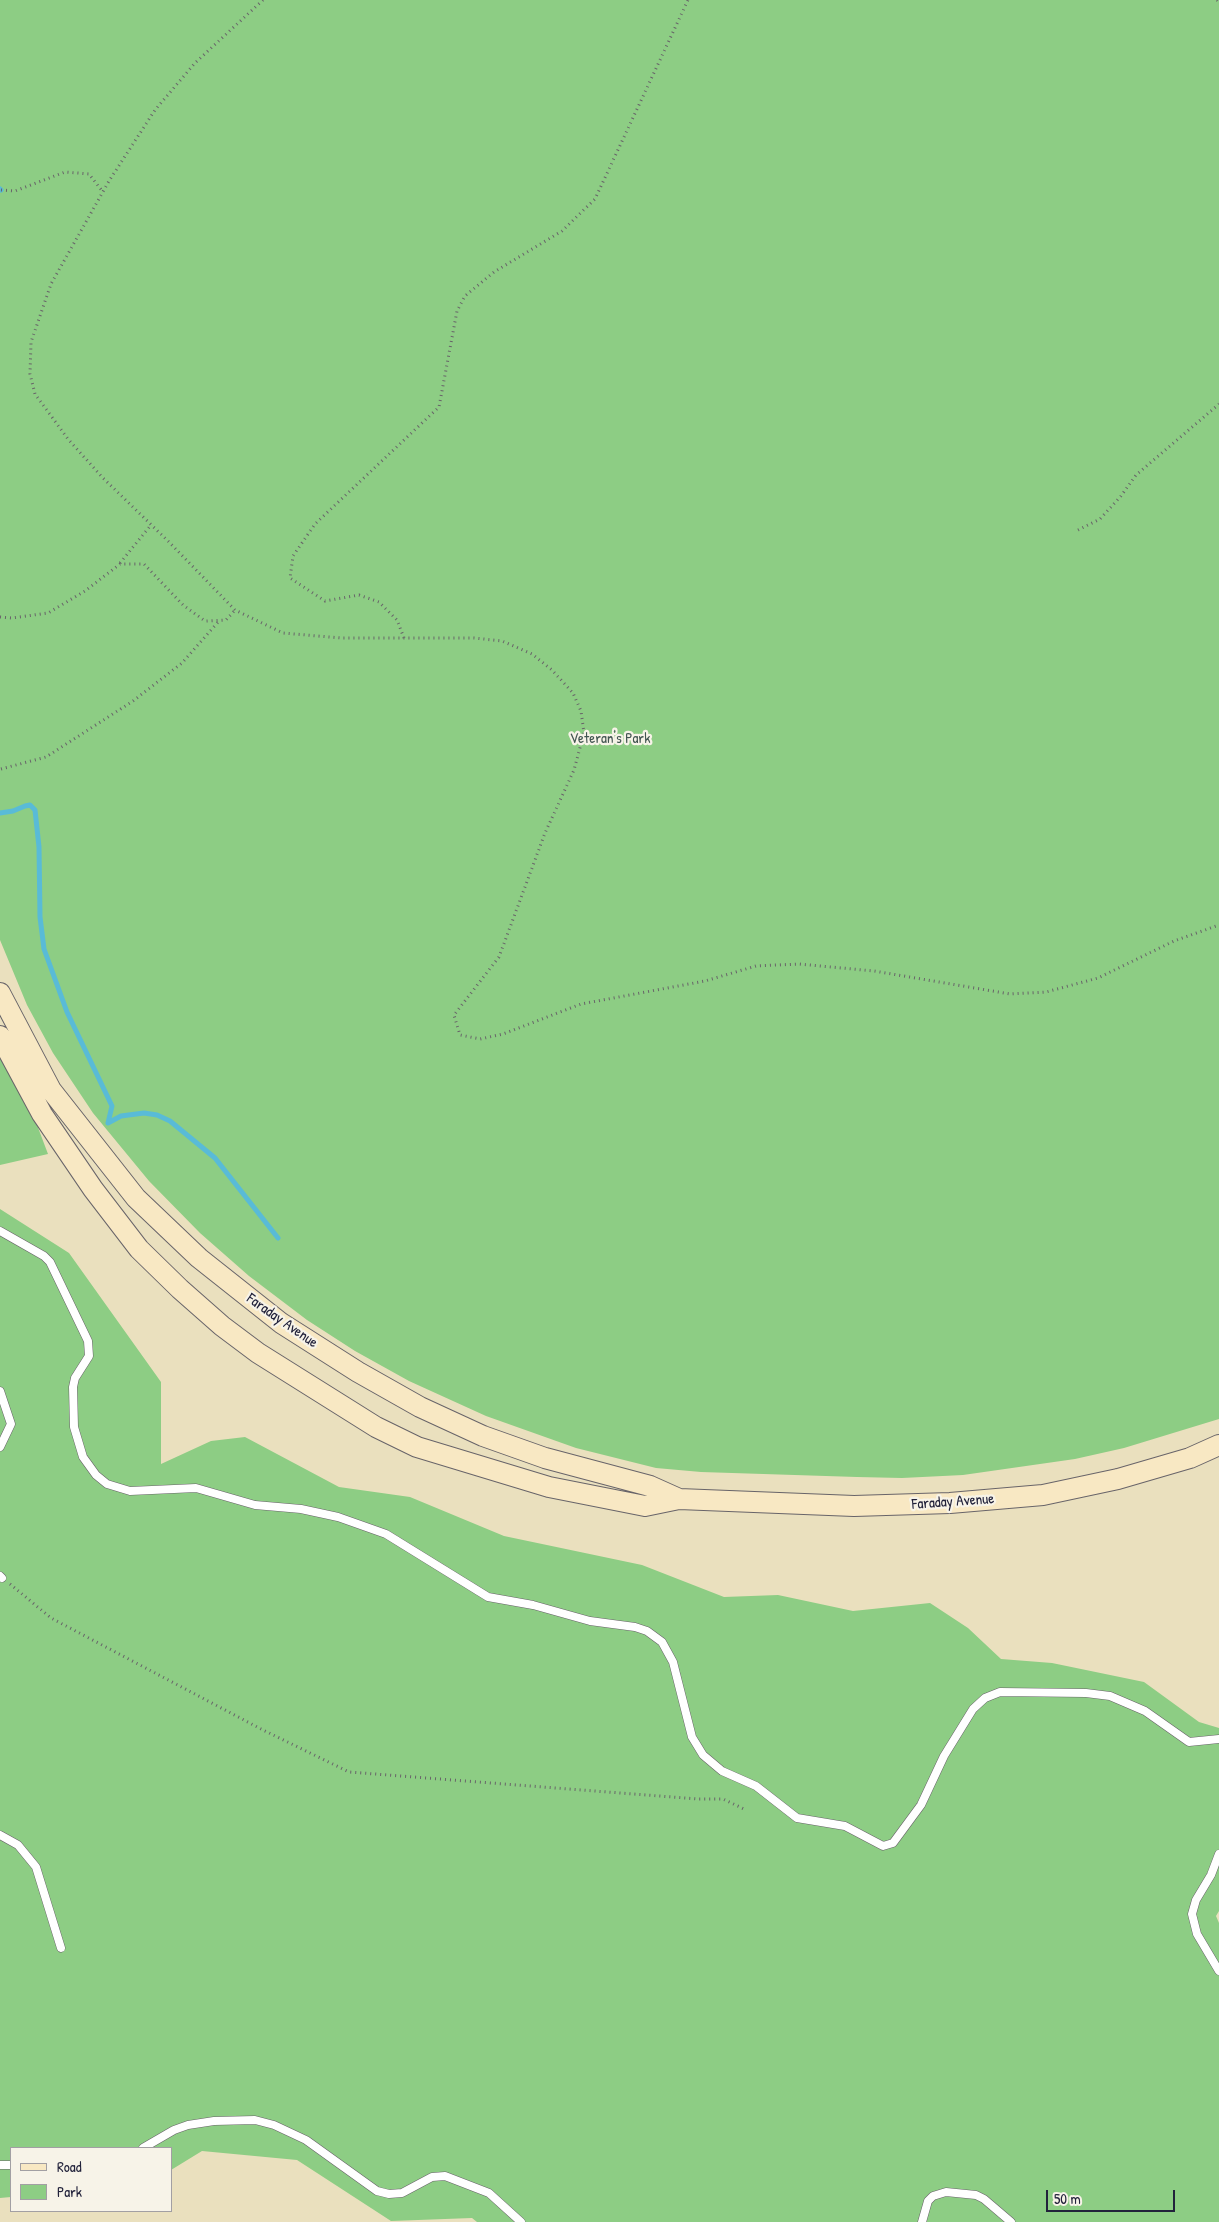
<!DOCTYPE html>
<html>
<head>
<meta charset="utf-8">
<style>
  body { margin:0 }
  #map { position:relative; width:1219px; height:2222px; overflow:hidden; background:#eae0be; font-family:"Patrick Hand",sans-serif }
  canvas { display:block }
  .legend { position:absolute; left:10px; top:2147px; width:162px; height:65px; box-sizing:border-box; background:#f7f3e8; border:1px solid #a29fa3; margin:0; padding:6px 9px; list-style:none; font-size:15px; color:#22223b }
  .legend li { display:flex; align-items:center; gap:10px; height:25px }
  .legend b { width:25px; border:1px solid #a29fa3 }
  .scale { position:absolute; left:1046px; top:2190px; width:129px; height:22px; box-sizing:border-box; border:2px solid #22223b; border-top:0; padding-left:6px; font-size:15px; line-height:18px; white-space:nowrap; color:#22223b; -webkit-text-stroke:4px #f7f3e8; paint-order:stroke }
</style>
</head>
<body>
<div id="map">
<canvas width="1219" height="2222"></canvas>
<ul class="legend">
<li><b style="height:6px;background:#f8e8c3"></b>Road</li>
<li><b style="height:14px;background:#8dcd84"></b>Park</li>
</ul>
<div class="scale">50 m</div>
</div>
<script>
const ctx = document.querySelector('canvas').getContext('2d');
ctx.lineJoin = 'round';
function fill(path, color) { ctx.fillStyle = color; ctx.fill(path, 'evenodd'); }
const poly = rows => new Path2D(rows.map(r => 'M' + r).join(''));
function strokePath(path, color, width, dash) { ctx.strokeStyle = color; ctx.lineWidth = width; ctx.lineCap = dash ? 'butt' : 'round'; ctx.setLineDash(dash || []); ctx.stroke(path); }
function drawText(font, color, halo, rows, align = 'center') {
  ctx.font = font + ' "Patrick Hand",sans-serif'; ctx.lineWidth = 4.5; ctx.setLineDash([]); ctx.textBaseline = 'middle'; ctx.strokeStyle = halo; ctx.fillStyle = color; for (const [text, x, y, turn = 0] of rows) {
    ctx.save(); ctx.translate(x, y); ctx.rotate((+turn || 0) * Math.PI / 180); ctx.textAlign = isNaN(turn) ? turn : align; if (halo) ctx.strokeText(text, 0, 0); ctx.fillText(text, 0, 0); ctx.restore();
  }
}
const green = poly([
  [0,0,1219,0,1219,1419,1124,1448,1075,1459,963,1475,902,1478,857,1477,701,1472,656,1468,576,1448,486,1416,409,1381,355,1351,307,1320,249,1276,200,1233,149,1181,93,1113,53,1053,27,1005,0,940],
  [0,1027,48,1154,0,1165],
  [0,1209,69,1253,161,1382,161,1464,211,1441,245,1437,339,1487,410,1497,504,1536,642,1565,724,1597,778,1595,853,1611,930,1603,968,1628,1001,1659,1052,1663,1144,1682,1199,1722,1219,1728,1219,1911,1216,1916,1219,1923,1219,2222,477,2222,472,2218,391,2221,297,2160,202,2151,171,2170,171,2148,11,2148,11,2197,0,2198]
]);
const stream = poly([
  [0,189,1,190],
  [0,813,13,811,25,806,30,805,35,810,39,847,40,917,44,949,67,1012,112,1106,108,1123],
  [108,1123,121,1116,144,1113,157,1115,170,1121,215,1158,278,1238]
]);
const path = poly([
  [263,0,195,63,155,110,109,181,51,284,31,342,30,374,35,394,68,439,102,477,169,542,235,610,283,633,341,638,474,638,502,641,532,654,552,670,573,693,581,711,584,733,574,770,545,833,499,957,454,1015,460,1035,480,1039,503,1034,581,1004,705,981,756,966,799,964,874,971,1010,994,1046,992,1098,978,1174,941,1219,925],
  [1217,0,1219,2],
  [1,190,15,191,65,172,89,174,103,192],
  [1078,530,1100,519,1121,496,1136,475,1219,404],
  [120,563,151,525],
  [0,617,12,618,48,613,85,591,120,564,144,564,183,605,205,621,226,620,235,610],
  [404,638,397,620,379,602,359,595,325,601,290,578,293,556,315,524,439,407,457,311,465,296,494,272,562,231,595,199,688,0],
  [1,769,46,757,133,701,182,663,220,620],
  [10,1584,51,1618,261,1729,349,1772,698,1799,723,1799,744,1809]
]);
const service = poly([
  [0,1231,44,1256,50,1262,88,1341,89,1356,75,1378,73,1387,74,1427,83,1457,96,1475,107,1484,130,1491,196,1488,255,1505,301,1509,338,1517,386,1534,488,1597,533,1605,590,1621,635,1627,647,1631,662,1642,673,1662,692,1737,703,1755,722,1771,756,1786,797,1818,845,1826,883,1846,893,1843,921,1805,944,1756,973,1709,985,1698,1000,1692,1086,1693,1110,1696,1145,1711,1189,1742,1219,1739],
  [0,1391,11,1424,0,1447],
  [0,1576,2,1578],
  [0,1835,18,1845,36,1867,61,1948],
  [1219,1854,1211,1875,1196,1900,1192,1914,1197,1934,1219,1971],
  [143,2148,174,2130,188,2125,214,2121,255,2120,274,2125,306,2140,377,2191,389,2194,402,2193,432,2177,445,2176,489,2193,521,2222],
  [0,2165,11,2165],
  [922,2222,928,2201,933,2196,946,2192,976,2195,984,2199,1011,2222]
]);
const secondary = poly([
  [0,993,51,1090,136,1198,199,1258,281,1323,358,1372,420,1407,483,1436,545,1458,650,1486,679,1499],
  [0,1036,42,1114,93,1189,139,1249,180,1289,222,1326,258,1353,376,1427,417,1447,549,1487,645,1506,679,1499,854,1506,950,1503,1043,1495,1118,1479,1190,1458,1219,1445]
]);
const parkNames = [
  ["Veteran's Park",610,739]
];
const streetNames = [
  ["Faraday Avenue",282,1321,35],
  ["Faraday Avenue",953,1502,-4]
];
fill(green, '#8dcd84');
strokePath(stream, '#59bbd7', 5);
strokePath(service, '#686469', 9);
strokePath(secondary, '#686469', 22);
strokePath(path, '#686469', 3, [1, 4]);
strokePath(service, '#fff', 8);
strokePath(secondary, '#f8e8c3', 20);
drawText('15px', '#425551', '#f7f3e8', parkNames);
drawText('15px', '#22223b', '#f7f3e8', streetNames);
</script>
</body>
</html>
